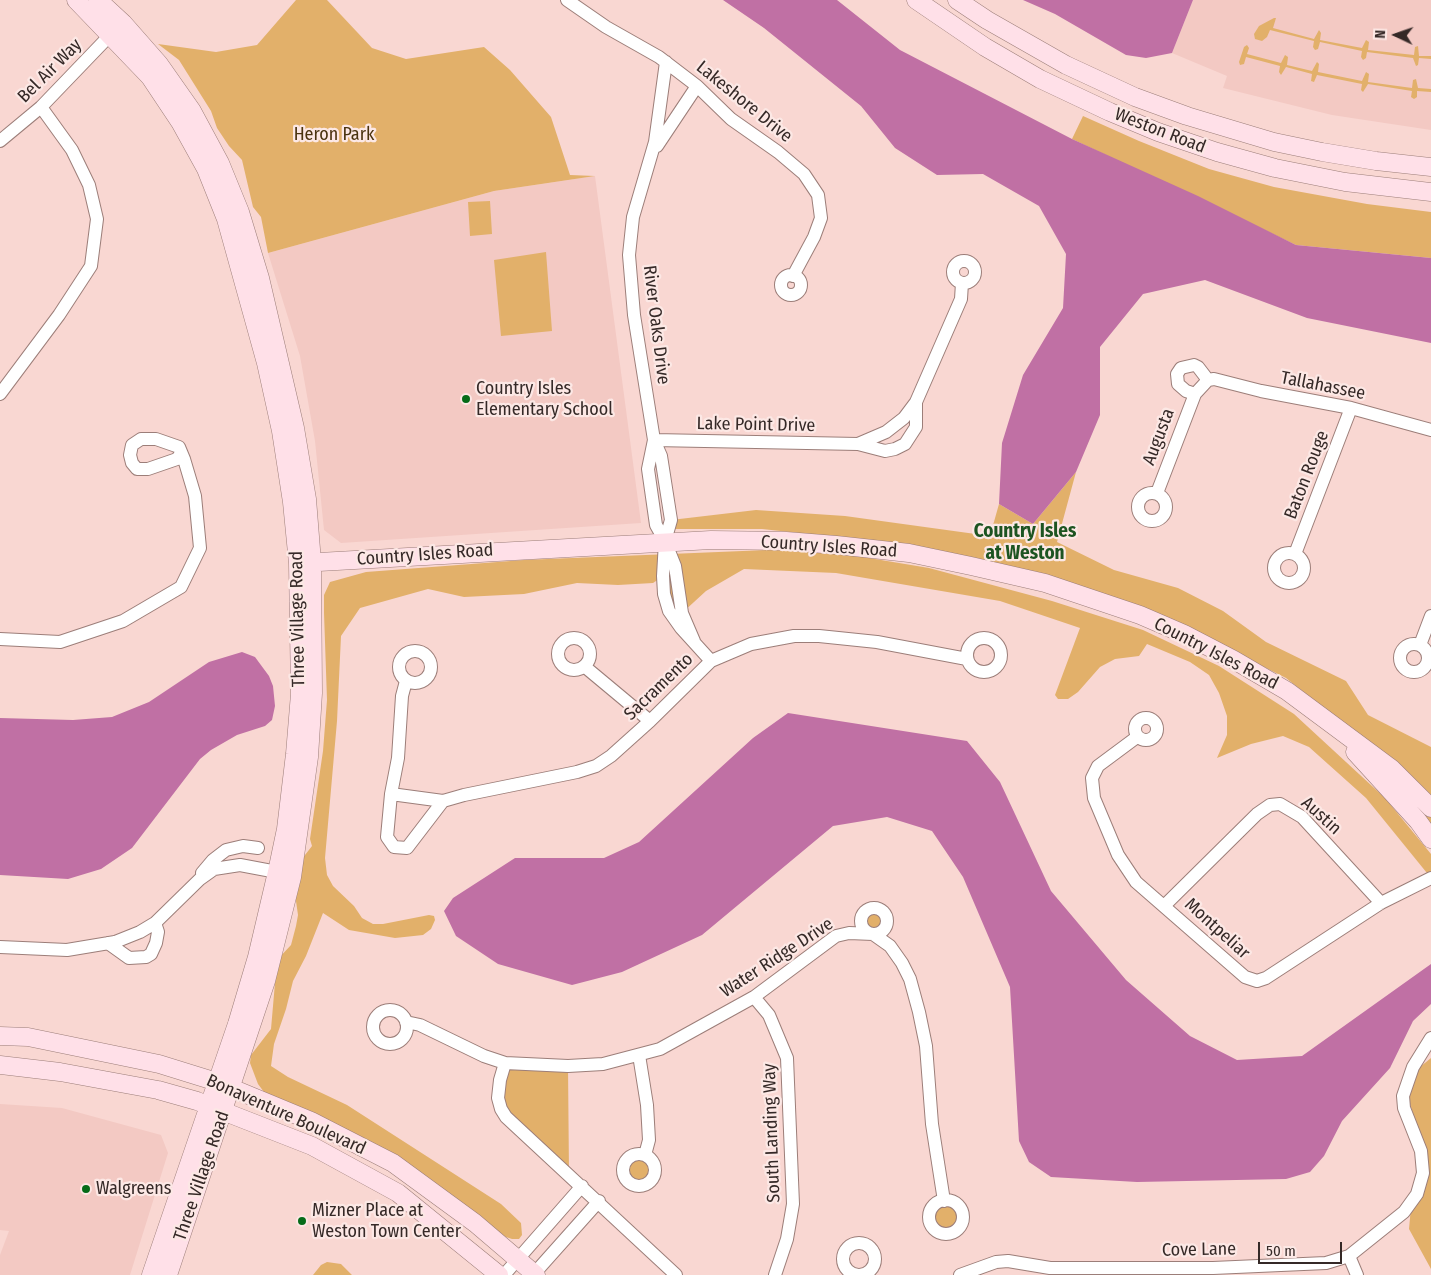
<!DOCTYPE html>
<html>
<head>
<meta charset="utf-8">
<style>
  body { margin:0 }
  #map { position:relative; width:1431px; height:1275px; overflow:hidden; background:#f9d7d2; font-family:"Fira Sans Condensed",sans-serif }
  canvas { display:block }
  .north { position:absolute; left:1371px; top:10px; width:50px; height:50px; -webkit-text-stroke:4px #fce8e5; paint-order:stroke; rotate:273deg; font-size:14px; font-weight:700; line-height:20px; text-align:center; color:#352927 }
  .north::after { content:''; display:block; margin:auto; width:18px; height:22px; background:#352927; clip-path:polygon(50% 0,100% 100%,50% 72%,0 100%) }
  .scale { position:absolute; left:1258px; top:1242px; width:84px; height:22px; box-sizing:border-box; border:2px solid #352927; border-top:0; padding-left:6px; font-size:15px; line-height:18px; white-space:nowrap; color:#352927; -webkit-text-stroke:4px #fce8e5; paint-order:stroke }
</style>
</head>
<body>
<div id="map">
<canvas width="1431" height="1275"></canvas>
<div class="north">N</div>
<div class="scale">50 m</div>
</div>
<script>
const ctx = document.querySelector('canvas').getContext('2d');
ctx.lineJoin = 'round';
function fill(path, color) { ctx.fillStyle = color; ctx.fill(path, 'evenodd'); }
const poly = rows => new Path2D(rows.map(r => 'M' + r).join(''));
function strokePath(path, color, width, dash) { ctx.strokeStyle = color; ctx.lineWidth = width; ctx.lineCap = dash ? 'butt' : 'round'; ctx.setLineDash(dash || []); ctx.stroke(path); }
function drawText(font, color, halo, rows, align = 'center') {
  ctx.font = font + ' "Fira Sans Condensed",sans-serif'; ctx.lineWidth = 4.5; ctx.setLineDash([]); ctx.textBaseline = 'middle'; ctx.strokeStyle = halo; ctx.fillStyle = color; for (const [text, x, y, turn = 0] of rows) {
    ctx.save(); ctx.translate(x, y); ctx.rotate((+turn || 0) * Math.PI / 180); ctx.textAlign = isNaN(turn) ? turn : align; if (halo) ctx.strokeText(text, 0, 0); ctx.fillText(text, 0, 0); ctx.restore();
  }
}
const built = poly([
  [1193,0,1431,0,1431,130,1332,115,1223,88,1227,76,1172,53],
  [595,176,641,523,341,543,324,530,315,441,300,356,268,253,494,191],
  [0,1104,62,1108,161,1135,168,1153,130,1275,0,1275,0,1255,9,1231,0,1230]
]);
const green = poly([
  [296,0,327,0,372,48,406,59,484,47,510,70,551,117,570,175,595,176,494,191,268,253,261,217,253,207,242,160,229,146,217,128,211,111,179,60,158,44,216,52,257,45],
  [1274,18,1276,18,1273,28,1314,39,1319,30,1321,33,1320,40,1362,48,1366,40,1369,42,1368,50,1414,55,1415,47,1418,46,1419,56,1431,56,1431,59,1419,58,1418,65,1416,66,1413,58,1367,52,1366,58,1363,60,1361,57,1362,51,1320,42,1318,49,1315,50,1313,47,1314,41,1270,30,1267,37,1262,41,1255,39,1254,34,1259,26],
  [1247,45,1249,48,1247,54,1281,63,1285,55,1288,57,1287,65,1312,71,1317,62,1319,64,1318,72,1362,81,1366,72,1369,74,1368,82,1412,88,1413,80,1416,79,1418,88,1431,89,1431,92,1417,91,1417,97,1414,99,1411,97,1412,91,1368,84,1363,92,1361,90,1362,84,1317,75,1314,82,1311,81,1312,74,1286,67,1281,75,1279,72,1280,66,1246,57,1244,64,1240,65,1239,62,1244,47],
  [1083,116,1139,141,1209,169,1274,187,1367,204,1431,212,1431,258,1296,245,1072,139],
  [490,201,492,234,470,236,468,202],
  [546,252,552,331,501,336,494,260],
  [1076,472,1057,542,1114,570,1178,588,1223,611,1266,642,1346,681,1368,715,1431,747,1431,839,1357,735,1286,678,1148,609,882,542,762,529,668,529,671,520,756,510,845,516,990,536,999,504,1033,524],
  [767,550,833,552,929,568,1052,601,1143,630,1219,666,1294,714,1385,798,1431,854,1431,878,1366,798,1309,747,1283,736,1251,744,1217,758,1227,735,1227,716,1219,693,1209,675,1190,662,1147,644,1139,656,1115,659,1100,667,1078,692,1068,699,1058,699,1055,695,1080,628,1000,601,836,573,744,569,706,591,682,613,669,611,662,577,653,583,618,585,577,583,524,594,464,597,428,589,360,608,341,636,337,721,325,858,327,875,333,886,354,906,362,918,373,924,383,924,429,915,434,916,435,920,431,929,423,935,395,938,349,930,323,913,306,956,293,981,286,1009,274,1044,271,1066,288,1077,347,1105,501,1204,521,1223,522,1235,519,1239,512,1239,500,1235,267,1096,258,1084,250,1063,251,1055,271,1029,277,960,291,945,296,926,298,915,295,894,298,864,312,846,310,839,323,751,327,700,324,613,324,595,330,582,366,572,524,560],
  '861 920a13 13 0 1 1 26 0a13 13 0 1 1-26 0Z',
  [1431,1058,1431,1269,1409,1229,1411,1207,1422,1195,1419,1132,1410,1104,1410,1084,1420,1067],
  [568,1066,569,1175,503,1113,503,1069],
  '623 1170a16 16 0 1 1 32 0a16 16 0 1 1-32 0Z',
  '929 1217a17 17 0 1 1 34 0a17 17 0 1 1-34 0Z',
  [327,1262,341,1264,352,1275,313,1275,321,1265]
]);
const water = poly([
  [723,0,837,0,900,50,1072,139,1198,196,1296,245,1431,258,1431,343,1307,318,1205,280,1143,294,1100,347,1100,415,1076,472,1033,524,999,504,1002,443,1023,375,1063,308,1066,254,1039,206,983,174,937,175,895,148,861,106,764,28],
  [1023,0,1193,0,1172,53,1146,58,1126,55,1055,14],
  [242,652,255,657,269,676,273,686,275,706,272,720,265,726,237,735,211,750,200,759,132,848,101,869,68,879,0,875,0,718,73,720,112,717,149,702,209,662],
  [788,713,967,741,1000,782,1051,891,1126,980,1190,1036,1237,1060,1302,1056,1431,964,1431,1004,1413,1021,1390,1068,1342,1121,1324,1156,1310,1172,1286,1179,1137,1182,1051,1177,1029,1162,1019,1141,1010,987,963,877,932,831,887,817,833,826,702,935,622,972,572,985,498,964,456,936,444,911,453,898,515,858,604,858,639,842,753,738]
]);
const street = poly([
  [567,0,606,27,659,57,697,86,731,119,778,152,804,174,818,195,821,218,814,237,793,276],
  [0,141,41,107,115,30],
  [657,146,697,86],
  '953 272a11 11 0 1 1 22 0a11 11 0 1 1-22 0Z',
  '781 285a10 10 0 1 1 20 0a10 10 0 1 1-20 0Z',
  [0,394,59,315,91,266,97,219,89,185,72,150,41,107],
  [1195,394,1186,391,1178,384,1177,374,1181,368,1194,365,1198,367,1208,380],
  [654,440,648,469,656,525,665,541,671,520,661,456,654,440,634,315,629,255,633,217,655,142,666,62],
  [654,440,858,444,886,432,904,418,916,402,961,299,962,283],
  [858,444,885,451,895,449,905,444,916,427,916,402],
  '1138 507a14 14 0 1 1 28 0a14 14 0 1 1-28 0Z',
  [1157,493,1195,394,1208,380,1214,379,1261,391,1351,408,1431,430],
  '1274 568a15 15 0 1 1 30 0a15 15 0 1 1-30 0Z',
  [1295,554,1351,408],
  '967 655a17 17 0 1 1 34 0a17 17 0 1 1-34 0Z',
  '558 654a16 16 0 1 1 32 0a16 16 0 1 1-32 0Z',
  [0,639,60,642,123,621,181,587,200,548,195,496,184,459,179,447,156,439,141,439,132,445,130,455,132,463,137,469,148,469,177,459,181,453],
  [694,641,682,613,675,566,665,541,663,576,664,594,669,611,681,628,711,661],
  '1400 658a14 14 0 1 1 28 0a14 14 0 1 1-28 0Z',
  [1420,645,1431,616],
  '399 667a16 16 0 1 1 32 0a16 16 0 1 1-32 0Z',
  [584,666,650,721],
  [406,681,402,696,398,758,391,794,443,801,464,795,577,772,596,766,611,756,650,721,711,661,751,644,794,636,819,636,877,642,967,659],
  '1135 729a11 11 0 1 1 22 0a11 11 0 1 1-22 0Z',
  [1137,737,1098,766,1092,778,1094,798,1118,855,1136,882,1245,977,1257,981,1266,978,1381,903,1431,878],
  [391,794,387,837,394,847,407,848,443,801],
  [202,873,213,860,226,850,243,846,258,848],
  [1165,905,1257,814,1270,805,1280,804,1302,817,1381,903],
  '861 921a13 13 0 1 1 26 0a13 13 0 1 1-26 0Z',
  [108,943,129,958,146,957,151,954,156,943,158,932,155,923],
  [0,947,67,950,115,942,140,932,155,923,200,879,214,869,240,865,277,872],
  [754,997,769,1015,787,1058,793,1204,787,1239,775,1275],
  '373 1027a17 17 0 1 1 34 0a17 17 0 1 1-34 0Z',
  [406,1022,420,1025,484,1056,505,1063,568,1066,603,1064,660,1049,754,997,836,936,849,933,873,934,890,946,902,963,910,979,919,1012,926,1046,932,1124,944,1201],
  [639,1055,647,1105,649,1140,645,1155],
  [505,1063,500,1080,498,1098,501,1109,506,1117,676,1275],
  '623 1170a16 16 0 1 1 32 0a16 16 0 1 1-32 0Z',
  '929 1217a17 17 0 1 1 34 0a17 17 0 1 1-34 0Z',
  '843 1259a16 16 0 1 1 32 0a16 16 0 1 1-32 0Z',
  [1349,1256,1357,1275],
  [504,1275,582,1186],
  [533,1275,599,1201],
  [960,1275,996,1262,1008,1261,1050,1268,1213,1268,1326,1263,1349,1256,1404,1212,1417,1194,1423,1173,1421,1151,1404,1108,1403,1096,1413,1067,1431,1038]
]);
const secondary = poly([
  [76,0,150,77,180,122,206,169,226,219,266,363,281,431,292,502,298,563,300,694,295,754,286,829,277,872,257,957,237,1024,151,1275],
  [98,0,123,23,159,64,192,111,220,163,240,212,260,278,295,428,307,499,312,562,313,693,309,757,292,877,266,981,168,1275],
  [916,0,985,47,1040,79,1110,112,1158,132,1217,152,1275,168,1345,182,1431,192],
  [957,0,987,20,1066,65,1135,97,1187,116,1274,142,1322,152,1376,161,1431,167],
  [301,563,711,540,786,541,836,545,909,553,971,566,1045,583,1140,615,1184,634,1234,660,1287,691,1392,769,1431,808],
  [1355,752,1418,821,1431,839],
  [0,1036,28,1037,159,1064,217,1082,311,1121,393,1163,475,1223,536,1275],
  [0,1065,60,1072,158,1090,197,1101,312,1146,398,1193,499,1275]
]);
const markers = [
  [466,399,5,"#056b18"],
  [86,1189,5,"#056b18"],
  [302,1221,5,"#056b18"]
];
const streetNames = [
  ["Bel Air Way",50,71,-45],
  ["Lakeshore Drive",744,102,39],
  ["Weston Road",1160,131,21],
  ["River Oaks Drive",656,325,83],
  ["Tallahassee",1323,386,11],
  ["Lake Point Drive",756,425,1],
  ["Augusta",1159,437,-69],
  ["Baton Rouge",1307,475,-69],
  ["Country Isles Road",829,547,4],
  ["Country Isles Road",425,555,-4],
  ["Three Village Road",298,619,-91],
  ["Country Isles Road",1216,654,27],
  ["Sacramento",659,687,-44],
  ["Austin",1321,816,42],
  ["Montpeliar",1217,929,42],
  ["Water Ridge Drive",777,958,-33],
  ["Bonaventure Boulevard",286,1115,24],
  ["South Landing Way",772,1133,-92],
  ["Three Village Road",202,1176,-71],
  ["Cove Lane",1199,1250,-1]
];
const parkNames = [
  ["Heron Park",334,135]
];
const poiNames = [
  ["Country Isles",476,389],
  ["Elementary School",476,410],
  ["Walgreens",96,1189],
  ["Mizner Place at",312,1211],
  ["Weston Town Center",312,1232]
];
const neighbourhoodNames = [
  ["Country Isles",1025,532],
  ["at Weston",1025,554]
];
fill(built, '#f3c9c3');
fill(green, '#e2b06a');
fill(water, '#c070a4');
strokePath(street, '#9c7e79', 14);
strokePath(secondary, '#9c7e79', 19);
strokePath(street, '#fff', 12);
strokePath(secondary, '#ffe0e8', 18);
for (const [x, y, r, color] of markers) { const dot = new Path2D(); dot.arc(x, y, r, 0, 2 * Math.PI); ctx.fillStyle = color; ctx.fill(dot); strokePath(dot, '#fce8e5', 2); }
drawText('18px', '#352927', '#fce8e5', streetNames);
drawText('18px', '#4a330f', '#fce8e5', parkNames);
drawText('18px', '#352927', '#fce8e5', poiNames, 'left');
drawText('bold 19px', '#1d5421', '#fce8e5', neighbourhoodNames);
</script>
</body>
</html>
